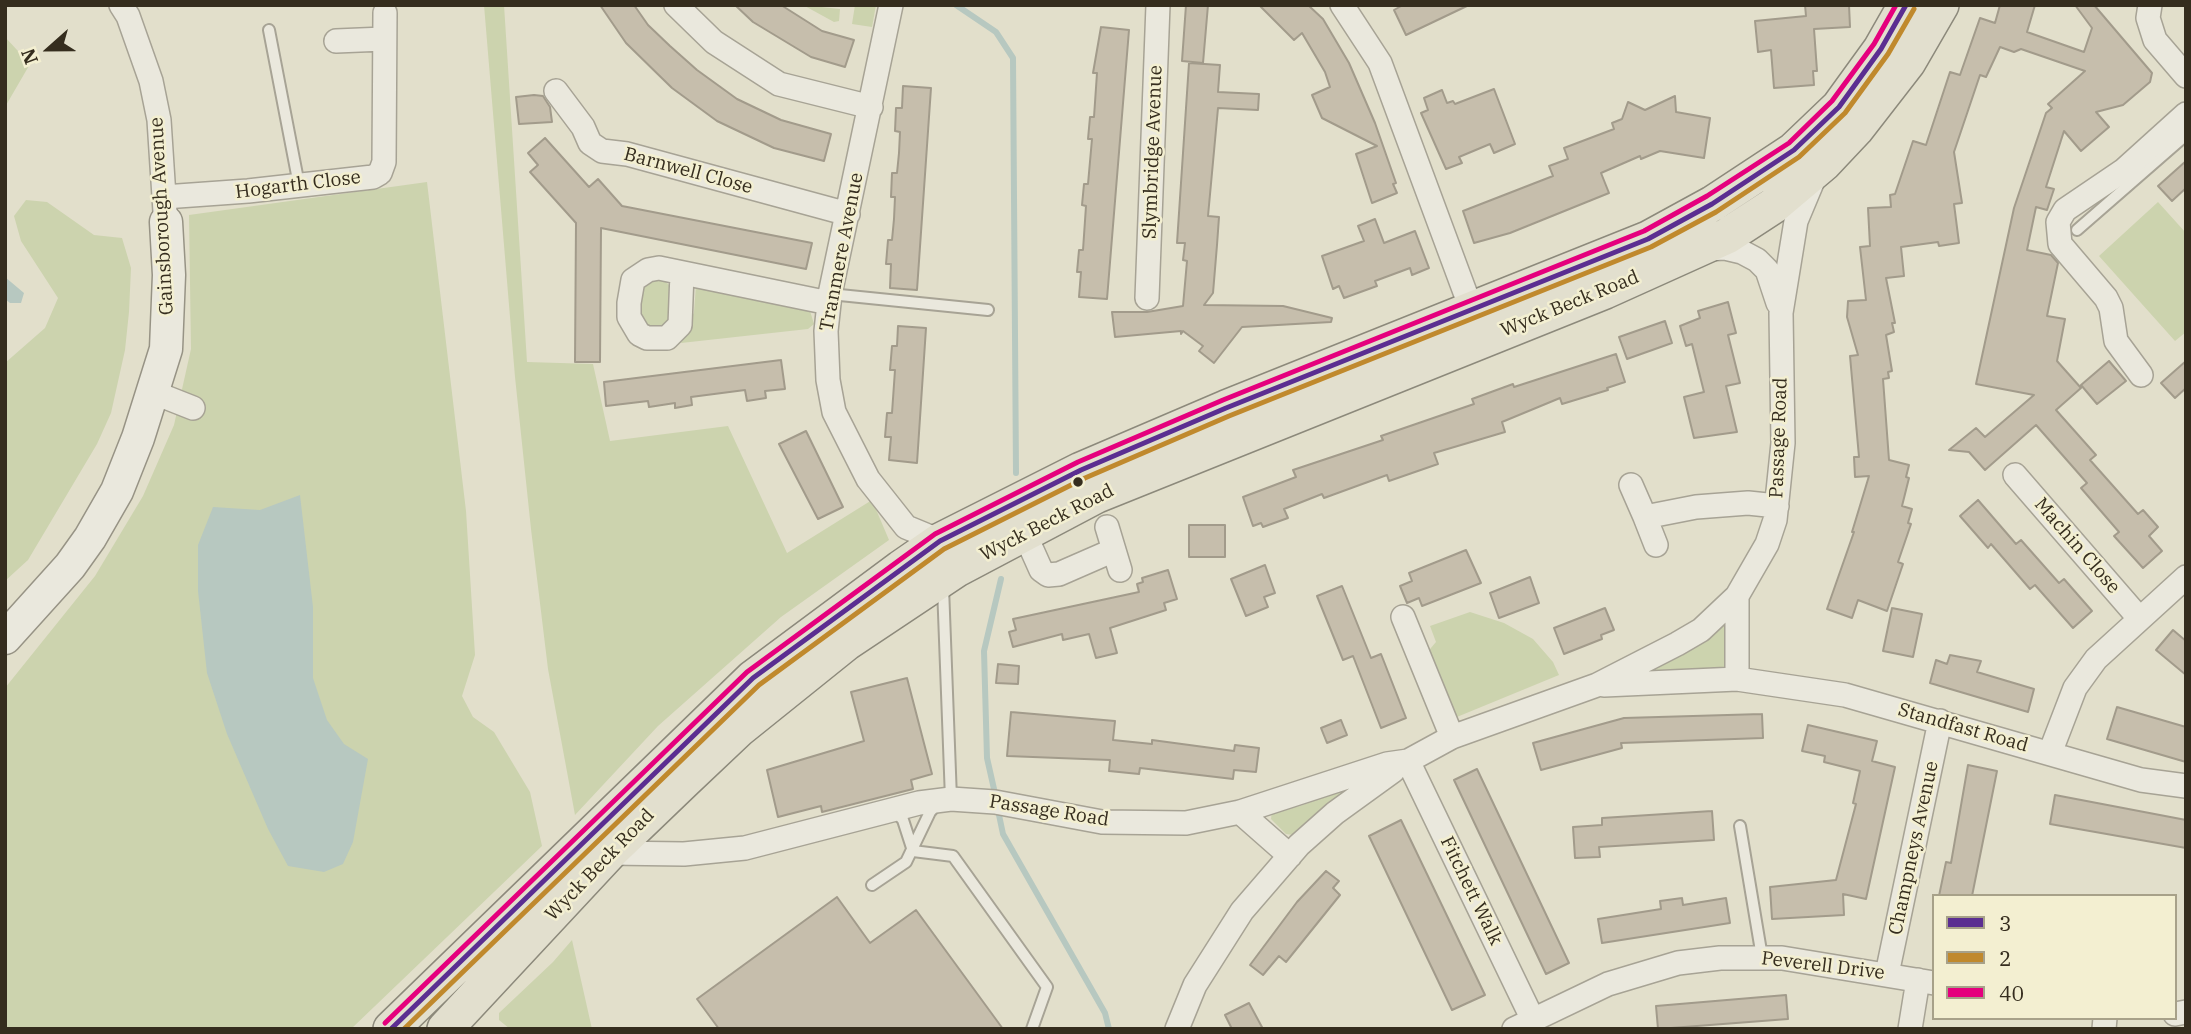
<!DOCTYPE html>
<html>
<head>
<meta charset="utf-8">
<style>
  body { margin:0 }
  #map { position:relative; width:2191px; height:1034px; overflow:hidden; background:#e2dfcb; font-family:"IBM Plex Serif",serif }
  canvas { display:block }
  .frame { position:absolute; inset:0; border:7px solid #352d1e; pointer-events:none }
  .legend { position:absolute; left:1932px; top:894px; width:245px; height:126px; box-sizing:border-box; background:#f3efd1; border:2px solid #a7a189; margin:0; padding:9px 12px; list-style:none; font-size:21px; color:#352d1e }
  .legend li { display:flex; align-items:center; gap:14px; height:35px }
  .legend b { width:35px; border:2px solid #a7a189 }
  .north { position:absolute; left:14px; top:14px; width:70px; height:70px; -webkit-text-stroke:5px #f3efd1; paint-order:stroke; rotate:249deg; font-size:19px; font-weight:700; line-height:28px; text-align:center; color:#352d1e }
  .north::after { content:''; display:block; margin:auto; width:24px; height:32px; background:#352d1e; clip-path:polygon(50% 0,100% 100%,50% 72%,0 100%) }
</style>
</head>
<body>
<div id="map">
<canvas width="2191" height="1034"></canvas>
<div class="frame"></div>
<ul class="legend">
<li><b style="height:9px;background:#5b2e91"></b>3</li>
<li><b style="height:9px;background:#c0892d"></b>2</li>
<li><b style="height:9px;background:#e5007d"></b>40</li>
</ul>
<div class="north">N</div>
</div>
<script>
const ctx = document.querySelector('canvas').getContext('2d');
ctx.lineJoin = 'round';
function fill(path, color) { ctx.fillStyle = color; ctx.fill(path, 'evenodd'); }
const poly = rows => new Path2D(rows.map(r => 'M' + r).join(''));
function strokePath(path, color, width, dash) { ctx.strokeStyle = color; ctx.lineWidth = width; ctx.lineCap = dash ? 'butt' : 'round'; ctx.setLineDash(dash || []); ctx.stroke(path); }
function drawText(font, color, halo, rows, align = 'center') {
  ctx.font = font + ' "IBM Plex Serif",serif'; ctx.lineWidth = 5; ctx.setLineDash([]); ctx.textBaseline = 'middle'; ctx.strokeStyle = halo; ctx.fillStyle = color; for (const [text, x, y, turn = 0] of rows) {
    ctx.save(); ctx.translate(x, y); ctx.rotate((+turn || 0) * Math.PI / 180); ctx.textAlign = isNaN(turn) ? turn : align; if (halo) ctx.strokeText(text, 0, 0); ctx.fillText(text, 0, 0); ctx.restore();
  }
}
const green = poly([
  [484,5,504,5,527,362,593,364,610,441,728,426,787,553,872,500,889,540,781,617,658,726,575,815,548,669,531,529,515,377],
  [803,5,840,9,839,21,834,22],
  [855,5,876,5,872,27,852,24],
  [5,37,30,64,5,107],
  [427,182,466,511,475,655,462,696,473,717,494,732,530,792,542,846,351,1029,5,1029,5,688,95,576,143,496,174,425,191,349,189,215],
  [26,200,47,202,94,235,122,238,131,268,129,312,125,350,111,413,97,444,28,560,5,581,5,363,45,328,58,298,21,241,14,216],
  [2158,202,2186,233,2186,332,2175,341,2099,256],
  [648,279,663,279,672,288,672,320,662,329,648,330,640,319,642,289],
  [696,285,805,310,810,311,814,324,808,329,681,343,694,312],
  [1470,612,1504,623,1533,639,1553,662,1559,675,1452,719,1425,655,1436,642,1430,626],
  [1726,623,1728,668,1641,673,1702,642],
  [1348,788,1350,789,1293,835,1286,834,1271,819,1272,811,1300,806],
  [572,940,592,1029,510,1029,499,1020,499,1013,553,962]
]);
const water = poly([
  [5,277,24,293,21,303,10,303,5,299],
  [300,495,313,607,313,678,327,720,344,744,368,759,353,842,343,864,324,872,288,866,268,829,227,734,207,673,198,591,198,545,213,507,260,510]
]);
const stream = poly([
  [956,5,996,32,1013,58,1016,473],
  [994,789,987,758,984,651,1001,579],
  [999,815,1003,834,1105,1013,1109,1029]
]);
const building = poly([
  [600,5,634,5,648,25,670,46,697,70,737,99,781,120,831,134,824,161,774,148,717,121,672,88,626,43,600,5],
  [735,5,781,5,822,31,854,40,845,67,811,57,753,22,735,5],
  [1186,5,1208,5,1203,63,1182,61,1186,5],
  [1259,5,1308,5,1323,19,1349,63,1375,123,1396,183,1393,184,1397,193,1372,203,1356,154,1377,146,1322,118,1312,95,1330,87,1325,72,1302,33,1294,40,1259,5],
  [1403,5,1469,5,1406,35,1394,10,1403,5],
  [1805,5,1849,5,1850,27,1814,29,1817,71,1813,71,1814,85,1774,88,1771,50,1758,52,1755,21,1806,16,1805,5],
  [2000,5,2035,5,2027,32,2084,52,2092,28,2075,5,2094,5,2152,73,2150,82,2123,105,2096,112,2109,127,2081,151,2064,131,2046,187,2054,189,2047,210,2036,207,2027,250,2051,255,2058,263,2047,316,2065,319,2057,361,2081,388,2056,410,2096,455,2090,460,2138,514,2143,510,2158,527,2149,536,2162,551,2143,568,2114,536,2119,532,2081,488,2087,483,2036,425,1985,470,1969,452,1949,450,1976,428,1985,437,2034,395,1976,384,2014,208,2046,113,2052,108,2048,104,2085,71,2021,49,2014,52,2000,47,1986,77,1980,75,1954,152,1962,203,1954,204,1959,243,1939,246,1938,242,1901,247,1904,276,1886,278,1895,323,1892,323,1894,332,1886,335,1892,371,1888,372,1889,378,1883,379,1889,460,1909,465,1906,477,1909,478,1902,506,1912,509,1908,523,1911,524,1898,562,1903,564,1887,611,1858,600,1852,618,1827,609,1854,532,1852,532,1869,476,1855,477,1854,457,1859,457,1850,356,1858,355,1847,317,1848,301,1866,300,1860,247,1870,246,1868,208,1891,207,1890,195,1895,194,1913,141,1926,145,1950,72,1960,75,1980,18,1995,23,2000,5],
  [1101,27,1129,30,1107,299,1079,297,1081,272,1077,272,1079,250,1083,250,1086,206,1082,205,1084,184,1088,184,1092,139,1088,139,1090,117,1094,117,1097,73,1093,73,1101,27],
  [1189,63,1220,65,1218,92,1259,94,1258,110,1218,108,1208,216,1219,217,1217,245,1213,293,1204,305,1283,306,1332,318,1331,322,1242,327,1214,363,1199,351,1203,346,1183,331,1181,334,1181,331,1115,337,1112,312,1147,312,1183,306,1187,261,1183,260,1185,243,1177,243,1189,63],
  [903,86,931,88,917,290,890,288,891,264,886,264,888,240,892,240,894,219,895,197,891,197,892,173,897,173,899,153,900,132,895,131,896,108,902,108,903,86],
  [1494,89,1515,144,1494,153,1490,144,1459,157,1462,163,1446,169,1421,113,1428,110,1424,98,1442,90,1447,103,1453,101,1455,104,1494,89],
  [534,95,543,96,550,107,552,122,519,124,516,97,534,95],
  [1675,96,1676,112,1710,118,1704,158,1660,151,1641,159,1640,156,1601,173,1609,193,1510,233,1474,243,1463,211,1553,176,1549,166,1568,159,1564,148,1614,129,1612,123,1622,119,1628,102,1645,110,1675,96],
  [545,138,589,187,598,179,622,206,812,243,806,269,601,228,600,362,575,362,576,223,530,172,538,165,528,153,545,138],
  [2186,161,2186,188,2172,201,2158,186,2186,161],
  [1375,219,1384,243,1415,231,1429,268,1412,275,1410,268,1375,281,1377,286,1344,298,1339,286,1333,289,1322,256,1364,241,1358,226,1375,219],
  [1728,302,1736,333,1728,335,1740,383,1726,386,1737,432,1694,438,1684,397,1704,392,1692,344,1686,346,1680,326,1700,318,1698,311,1728,302],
  [1665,321,1672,343,1627,359,1619,337,1665,321],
  [898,326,926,328,917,463,889,460,891,437,885,437,887,413,892,413,895,370,890,370,892,346,897,346,898,326],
  [1616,354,1625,382,1607,388,1608,390,1562,404,1560,398,1502,422,1505,432,1434,453,1438,464,1389,481,1387,475,1324,498,1322,494,1284,509,1288,518,1263,527,1261,523,1253,526,1243,497,1296,477,1293,470,1383,440,1381,436,1474,404,1472,399,1513,384,1514,387,1616,354],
  [781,360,785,389,765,391,766,398,747,401,745,390,691,397,692,405,675,408,675,403,649,407,648,401,606,406,604,382,781,360],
  [2109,361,2126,381,2097,404,2081,385,2109,361],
  [2186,361,2186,388,2175,398,2161,383,2186,361],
  [806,431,843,507,818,519,779,444,806,431],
  [1978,500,2016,544,2021,540,2059,583,2064,579,2092,611,2073,628,2035,585,2030,589,1991,544,1988,548,1960,516,1978,500],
  [1189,525,1225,525,1225,557,1189,557,1189,525],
  [1466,550,1481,583,1422,606,1419,598,1407,603,1400,586,1412,581,1409,573,1466,550],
  [1265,565,1275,593,1264,597,1268,607,1246,616,1231,579,1265,565],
  [1168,570,1177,599,1164,603,1166,610,1110,628,1117,653,1096,658,1089,634,1063,640,1062,634,1013,647,1009,632,1016,630,1013,619,1139,592,1137,584,1143,582,1142,578,1168,570],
  [1530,577,1539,603,1499,618,1490,593,1530,577],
  [1342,586,1371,658,1381,654,1406,718,1381,728,1353,656,1343,660,1317,596,1342,586],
  [1605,608,1614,630,1601,635,1602,639,1564,654,1554,628,1605,608],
  [1892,608,1922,614,1913,657,1883,651,1892,608],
  [2173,630,2186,641,2186,675,2156,650,2173,630],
  [1950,655,1981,661,1977,672,2034,689,2028,712,1930,683,1936,660,1947,664,1950,655],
  [998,664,1019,666,1018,684,996,683,998,664],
  [907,678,932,774,911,780,913,789,822,812,821,806,778,817,767,770,864,741,851,692,907,678],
  [2117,707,2186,727,2186,762,2107,739,2117,707],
  [1011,712,1115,721,1113,740,1152,744,1152,740,1234,751,1235,745,1259,748,1256,772,1234,770,1233,779,1140,768,1139,774,1109,771,1110,760,1007,756,1011,712],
  [1762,714,1763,738,1621,743,1622,748,1541,770,1533,743,1624,718,1762,714],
  [1341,720,1347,735,1327,743,1321,728,1341,720],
  [1808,725,1877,741,1872,761,1895,767,1866,899,1843,894,1844,915,1772,919,1770,887,1836,880,1856,804,1853,803,1860,771,1824,762,1825,756,1802,751,1808,725],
  [1968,765,1997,771,1972,896,1939,896,1946,862,1951,863,1968,765],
  [1477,769,1569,963,1546,974,1454,780,1477,769],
  [2055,795,2186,820,2186,848,2050,824,2055,795],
  [1712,811,1714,840,1599,847,1600,857,1575,858,1573,827,1602,825,1602,818,1712,811],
  [1401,820,1485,995,1452,1010,1369,836,1401,820],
  [1326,871,1339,881,1333,888,1340,895,1286,962,1279,956,1263,975,1250,965,1297,902,1326,871],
  [837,897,870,943,916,910,1003,1029,719,1029,697,999,837,897],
  [1682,898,1683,905,1726,898,1730,923,1602,943,1598,919,1661,909,1660,901,1682,898],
  [1786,995,1788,1019,1658,1029,1656,1006,1786,995],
  [1249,1003,1263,1029,1232,1029,1225,1015,1249,1003]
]);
const lane = poly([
  [269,30,299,185],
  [2077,230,2186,135],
  [830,294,988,310],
  [943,587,951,799],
  [894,810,903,820,913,851],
  [1740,826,1762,957],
  [913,851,953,856,1047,987,1032,1029],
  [872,885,906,862,930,812,939,802]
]);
const street = poly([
  [121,5,128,16,151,81,159,120,165,212],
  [676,5,714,42,779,84,871,107],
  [891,5,830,294,826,331,828,380,834,412,868,479,906,527,940,541],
  [1342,5,1380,63,1472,311],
  [2150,5,2148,18,2155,40,2186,76],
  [336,41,384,39],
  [556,91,583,127,590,143,602,151,627,154,848,214],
  [164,197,248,191,373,177,380,173,384,162,385,13],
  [1707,249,1725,248,1742,252,1757,260,1767,270,1778,303],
  [682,273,680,325,667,338,647,338,639,334,629,317,629,303,633,280,648,270,659,268,829,303],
  [1147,298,1158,5],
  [2141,375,2116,341,2111,308,2106,298,2060,244,2058,222,2065,210,2124,170,2186,114],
  [155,393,193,408],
  [2015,475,2139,618],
  [1631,485,1645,517,1696,507,1748,503,1777,506],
  [1645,517,1656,545],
  [1107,527,1120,570],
  [1024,532,1041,570,1048,575,1059,574,1114,550],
  [1737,596,1737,679],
  [1403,617,1452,737],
  [1604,685,1737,679,1845,695,2141,780,2186,786],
  [2050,753,2075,688,2096,659,2186,577],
  [1408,761,1533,1020],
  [1240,812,1290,856],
  [609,853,684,854,745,848,919,803,951,799,995,802,1102,822,1186,823,1240,812,1387,764,1408,761,1452,737,1597,685,1677,644,1701,630,1737,596,1767,544,1775,520,1783,443,1781,313,1796,221,1814,178],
  [1887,974,1940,721],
  [2175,1014,2186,1012],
  [1177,1029,1195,985,1242,911,1299,845,1335,813,1393,771],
  [1514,1029,1608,984,1678,963,1720,958,1782,958,1934,983],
  [1910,1029,1918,980],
  [2104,1029,2105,1018]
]);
const secondary = poly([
  [5,638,70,566,90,538,117,491,138,438,166,349,169,275,166,222]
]);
const primary = poly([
  [391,1029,753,678,901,568,940,541,1081,470,1226,408,1648,239,1712,204,1794,150,1839,107,1881,49,1906,5],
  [445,1029,609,853,684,781,739,729,846,643,957,569,1097,495,1605,291,1727,236,1773,206,1824,163,1856,129,1908,62,1941,5]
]);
const bus1 = poly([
  [391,1029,753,678,940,541,1081,470,1226,408,1648,239,1712,204,1794,150,1839,107,1881,49,1906,5]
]);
const bus2 = poly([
  [404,1029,759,685,944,549,1085,478,1229,416,1651,247,1716,212,1799,157,1845,113,1888,54,1914,9]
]);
const bus3 = poly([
  [385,1023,747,672,935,534,1078,462,1223,400,1644,231,1707,196,1789,143,1832,101,1874,44,1896,5]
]);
const markers = [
  [1078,482,6,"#352d1e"]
];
const streetNames = [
  ["Slymbridge Avenue",1153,152,-88],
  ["Barnwell Close",688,171,15],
  ["Hogarth Close",298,185,-7],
  ["Gainsborough Avenue",162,216,-93],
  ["Tranmere Avenue",842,252,-79],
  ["Wyck Beck Road",1570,304,-22],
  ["Passage Road",1779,438,-88],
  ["Wyck Beck Road",1047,523,-27],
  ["Machin Close",2077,546,49],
  ["Standfast Road",1963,728,16],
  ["Passage Road",1049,811,9],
  ["Champneys Avenue",1914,848,-78],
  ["Wyck Beck Road",600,865,-46],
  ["Fitchett Walk",1471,891,64],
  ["Peverell Drive",1823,966,7]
];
fill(green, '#ccd3ae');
fill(water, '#b7c8c0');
strokePath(stream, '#b7c8c0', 6);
fill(building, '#c6beac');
strokePath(building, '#a29b8b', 2);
strokePath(lane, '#a7a395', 14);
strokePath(street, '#a7a395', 26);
strokePath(secondary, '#979385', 35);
strokePath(primary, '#8c897b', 38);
strokePath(lane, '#eae8dd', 10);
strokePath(street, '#eae8dd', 23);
strokePath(secondary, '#eae8dd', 32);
strokePath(primary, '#e2dfce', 35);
strokePath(bus1, '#5b2e91', 5);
strokePath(bus2, '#c0892d', 5);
strokePath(bus3, '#e5007d', 5);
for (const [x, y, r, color] of markers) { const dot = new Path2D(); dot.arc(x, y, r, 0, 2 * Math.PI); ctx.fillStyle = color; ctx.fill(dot); strokePath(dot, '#f3efd1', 2.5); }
drawText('19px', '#352d1e', '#f3efd1', streetNames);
</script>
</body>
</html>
